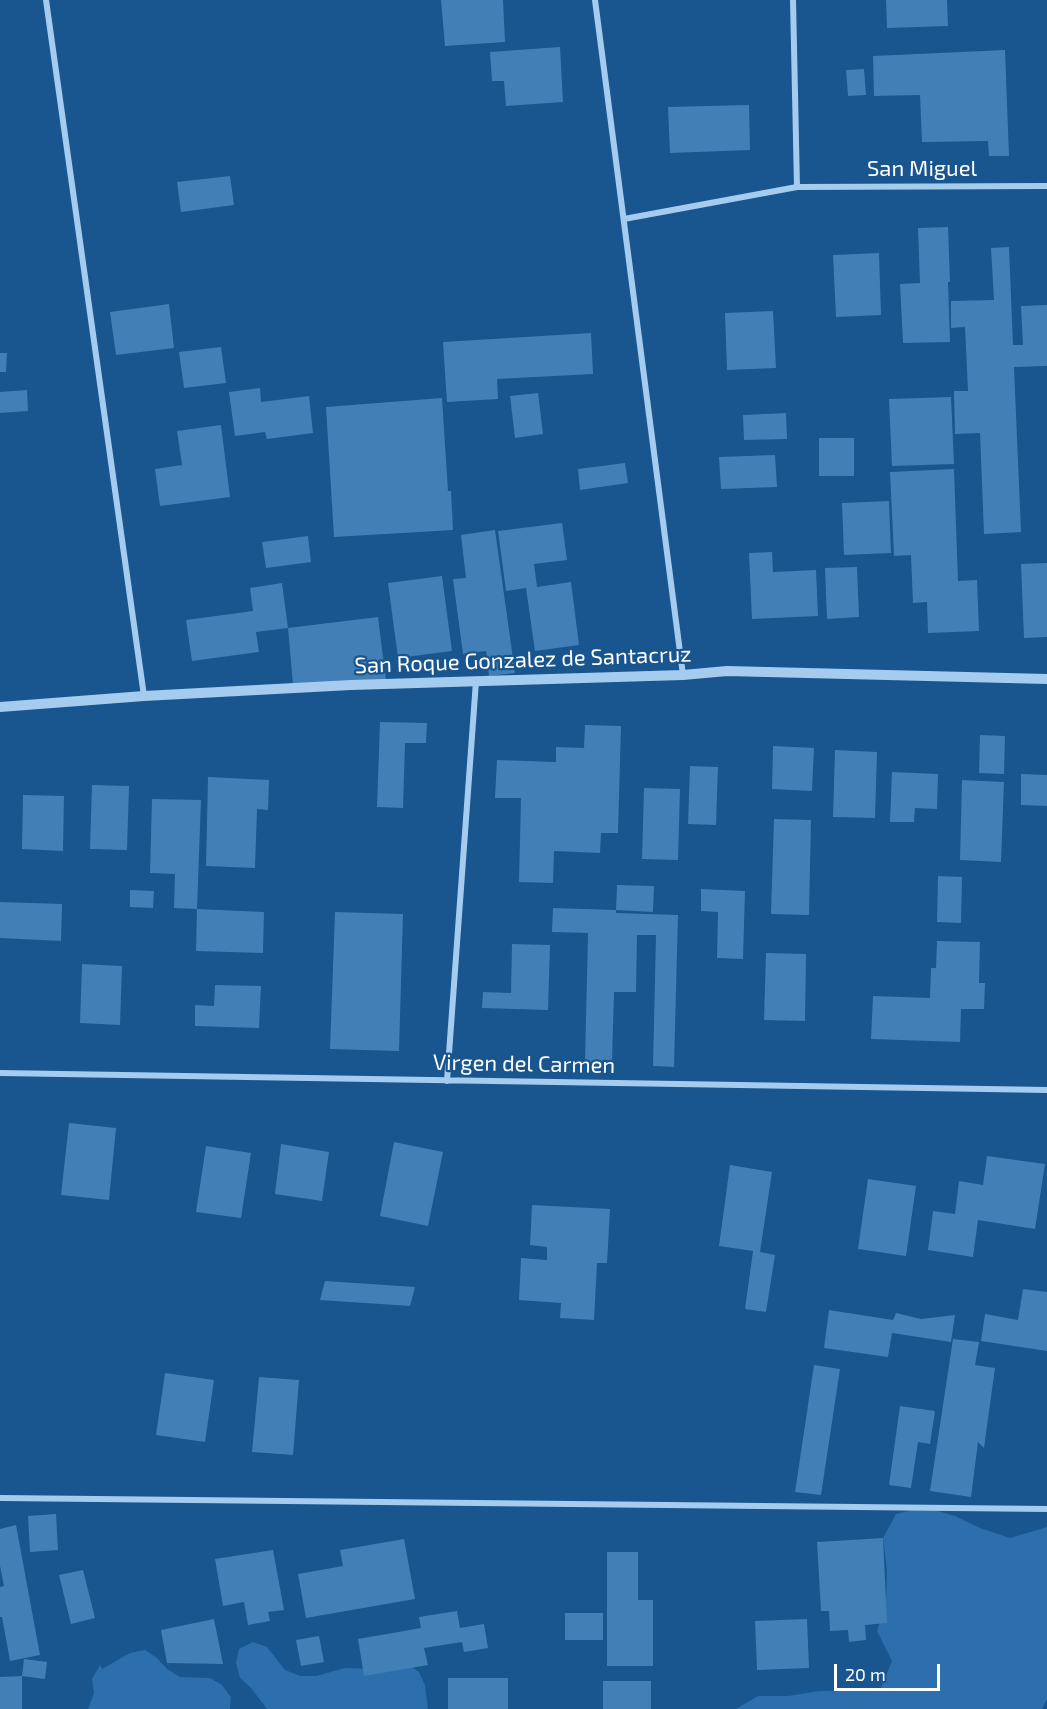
<!DOCTYPE html>
<html>
<head>
<meta charset="utf-8">
<style>
  body { margin:0 }
  #map { position:relative; width:1047px; height:1709px; overflow:hidden; background:#19558e; font-family:"Exo 2",sans-serif }
  canvas { display:block }
  .scale { position:absolute; left:834px; top:1664px; width:106px; height:27px; box-sizing:border-box; border:3px solid #fff; border-top:0; padding-left:8px; font-size:18px; line-height:21px; white-space:nowrap; color:#fff; -webkit-text-stroke:4px #19558e; paint-order:stroke }
</style>
</head>
<body>
<div id="map">
<canvas width="1047" height="1709"></canvas>
<div class="scale">20 m</div>
</div>
<script>
const ctx = document.querySelector('canvas').getContext('2d');
ctx.lineJoin = 'round';
function fill(path, color) { ctx.fillStyle = color; ctx.fill(path, 'evenodd'); }
const poly = rows => new Path2D(rows.map(r => 'M' + r).join(''));
function strokePath(path, color, width, dash) { ctx.strokeStyle = color; ctx.lineWidth = width; ctx.lineCap = dash ? 'butt' : 'round'; ctx.setLineDash(dash || []); ctx.stroke(path); }
function drawText(font, color, halo, rows, align = 'center') {
  ctx.font = font + ' "Exo 2",sans-serif'; ctx.lineWidth = 4.5; ctx.setLineDash([]); ctx.textBaseline = 'middle'; ctx.strokeStyle = halo; ctx.fillStyle = color; for (const [text, x, y, turn = 0] of rows) {
    ctx.save(); ctx.translate(x, y); ctx.rotate((+turn || 0) * Math.PI / 180); ctx.textAlign = isNaN(turn) ? turn : align; if (halo) ctx.strokeText(text, 0, 0); ctx.fillText(text, 0, 0); ctx.restore();
  }
}
const green = poly([
  [924,1507,955,1516,980,1528,1010,1538,1047,1527,1047,1699,1042,1709,736,1709,758,1696,788,1696,819,1691,880,1690,892,1661,877,1631,886,1602,887,1570,883,1538,896,1514],
  [253,1642,267,1647,285,1670,300,1676,316,1676,345,1668,375,1669,406,1663,419,1672,425,1685,428,1709,267,1709,251,1688,240,1678,236,1663,239,1649],
  [145,1650,157,1658,167,1669,180,1677,210,1678,222,1685,231,1697,230,1709,88,1709,94,1693,92,1679,100,1665,102,1669,130,1653]
]);
const building = poly([
  [441,0,503,0,505,42,445,46],
  [886,0,947,0,948,26,887,28],
  [560,47,563,102,506,106,504,81,492,81,490,52],
  [1005,50,1009,156,989,156,988,141,922,142,920,95,874,96,873,56],
  [864,69,866,95,848,96,846,70],
  [749,105,750,150,670,153,668,107],
  [230,176,234,205,181,212,177,182],
  [948,227,950,282,948,282,950,342,903,343,900,284,920,283,918,228],
  [1009,247,1013,345,1023,345,1021,306,1047,305,1047,366,1014,367,1021,532,984,534,980,433,955,434,954,391,968,391,965,327,951,328,951,301,994,300,991,248],
  [879,253,881,315,836,317,833,255],
  [169,304,174,348,116,355,110,312],
  [773,311,776,368,727,370,725,313],
  [591,333,593,374,497,379,498,399,447,402,443,342],
  [221,347,226,383,184,388,179,352],
  [0,353,7,353,6,372,0,372],
  [260,388,261,402,309,396,313,433,267,439,265,432,235,436,229,392],
  [27,390,28,411,0,413,0,392],
  [538,393,543,434,515,438,510,396],
  [951,397,954,464,892,466,889,399],
  [442,398,448,491,451,491,453,530,334,537,326,407],
  [786,413,787,439,744,440,743,415],
  [221,425,230,497,160,506,155,469,182,465,177,431],
  [819,438,854,438,854,476,819,476],
  [775,455,777,487,721,489,719,457],
  [625,463,628,483,580,490,578,469],
  [954,469,958,581,977,580,979,631,928,633,927,602,913,603,911,555,894,556,890,472],
  [889,501,891,553,844,555,842,503],
  [562,523,567,560,534,564,537,587,571,582,579,645,535,651,526,588,506,591,498,531],
  [495,530,515,673,489,676,486,651,463,654,453,579,466,578,461,535],
  [308,536,311,562,266,568,262,542],
  [772,552,773,572,816,570,818,616,752,619,749,553],
  [1047,563,1047,637,1024,638,1021,564],
  [857,567,859,617,827,619,825,568],
  [442,576,452,651,398,658,388,583],
  [282,583,288,628,378,617,386,681,293,685,288,628,256,632,259,652,192,661,186,620,253,611,250,588],
  [380,722,427,723,426,743,405,743,403,808,377,807],
  [585,725,621,726,618,833,601,833,600,853,554,851,553,883,519,882,521,798,495,798,497,760,556,762,556,747,584,748],
  [980,735,1005,736,1004,774,979,773],
  [773,746,814,748,812,791,772,789],
  [835,750,877,752,875,818,833,817],
  [690,766,718,767,716,825,688,824],
  [892,772,938,774,937,809,915,808,914,822,890,822],
  [1021,774,1047,775,1047,806,1021,805],
  [208,777,269,780,268,810,257,809,255,868,206,866],
  [962,780,1004,782,1001,862,960,860],
  [92,785,129,786,127,850,90,849],
  [644,788,680,789,678,860,642,859],
  [23,795,64,796,63,851,22,849],
  [152,799,201,800,197,909,264,912,263,953,196,951,197,909,174,908,175,874,150,873],
  [774,819,811,820,809,915,771,914],
  [938,876,962,877,961,923,937,922],
  [617,885,654,886,653,912,616,910,616,913,678,915,674,1067,653,1066,656,935,637,935,636,992,614,992,612,1062,585,1062,588,933,552,932,553,908,616,910],
  [701,889,745,891,743,959,717,958,718,912,701,911],
  [130,890,154,891,153,908,130,907],
  [0,902,62,904,61,941,0,938],
  [335,912,403,914,399,1051,330,1049],
  [937,941,980,942,979,983,985,983,984,1009,961,1009,960,1042,871,1039,873,996,930,998,931,968,936,968],
  [512,944,550,945,548,1010,482,1008,483,992,511,993],
  [766,953,806,954,805,1021,764,1020],
  [82,964,122,966,120,1025,80,1023],
  [215,985,261,986,259,1028,195,1026,195,1005,214,1006],
  [69,1123,116,1128,109,1200,61,1195],
  [394,1142,443,1152,428,1226,380,1216],
  [281,1144,329,1152,322,1201,275,1194],
  [206,1146,251,1153,241,1218,196,1212],
  [987,1156,1045,1164,1035,1229,978,1220,973,1257,928,1250,933,1211,955,1214,959,1181,983,1185],
  [730,1165,772,1172,760,1252,775,1255,766,1312,745,1309,753,1251,719,1246],
  [868,1179,916,1186,906,1256,858,1249],
  [532,1205,610,1209,607,1263,597,1263,594,1320,560,1318,561,1303,519,1300,521,1258,547,1260,547,1247,530,1245],
  [325,1281,415,1287,410,1306,320,1300],
  [1023,1289,1047,1292,1047,1351,981,1341,985,1314,1018,1320],
  [829,1310,893,1320,896,1313,921,1319,955,1315,951,1342,892,1333,888,1357,824,1348],
  [953,1339,979,1342,975,1365,995,1368,984,1448,978,1442,971,1497,930,1491],
  [814,1365,840,1369,821,1495,795,1492],
  [165,1373,214,1380,205,1442,156,1435],
  [259,1377,299,1380,293,1455,252,1452],
  [900,1406,935,1411,930,1444,918,1442,911,1488,889,1485],
  [56,1514,58,1550,30,1552,28,1516],
  [16,1525,40,1655,10,1661,2,1617,0,1617,0,1587,4,1586,0,1566,0,1529],
  [883,1538,887,1623,865,1625,866,1640,849,1642,848,1630,830,1631,829,1611,821,1611,817,1542],
  [404,1539,415,1599,306,1618,298,1574,343,1566,340,1550],
  [273,1550,284,1610,268,1612,270,1621,248,1625,244,1602,223,1606,215,1559],
  [607,1552,638,1552,638,1600,653,1600,653,1666,607,1666],
  [83,1570,95,1618,71,1624,59,1575],
  [457,1611,460,1628,484,1624,488,1648,464,1652,462,1642,424,1648,428,1665,364,1676,358,1639,421,1628,419,1617],
  [565,1613,603,1613,603,1640,565,1640],
  [214,1619,223,1664,167,1663,161,1630],
  [807,1619,809,1668,757,1670,755,1621],
  [319,1636,324,1662,301,1666,296,1640],
  [24,1659,47,1662,45,1679,22,1676],
  [22,1676,22,1709,0,1709,0,1677],
  [448,1678,508,1678,508,1709,448,1709],
  [603,1681,651,1681,651,1709,603,1709]
]);
const minor = poly([
  [46,0,144,696],
  [595,0,683,675],
  [797,187,1047,186],
  [624,219,797,187,793,0],
  [0,1073,1047,1090],
  [447,1081,476,681],
  [0,1498,1047,1509]
]);
const tertiary = poly([
  [0,707,144,696,351,685,683,675,727,671,1047,679]
]);
const streetNames = [
  ["San Miguel",922,169],
  ["San Roque Gonzalez de Santacruz",523,660,-2],
  ["Virgen del Carmen",524,1064,1]
];
fill(green, '#2c6fac');
fill(building, '#417fb6');
strokePath(minor, '#a5ccef', 6);
strokePath(tertiary, '#a5ccef', 10);
drawText('22px', '#fff', '#19558e', streetNames);
</script>
</body>
</html>
